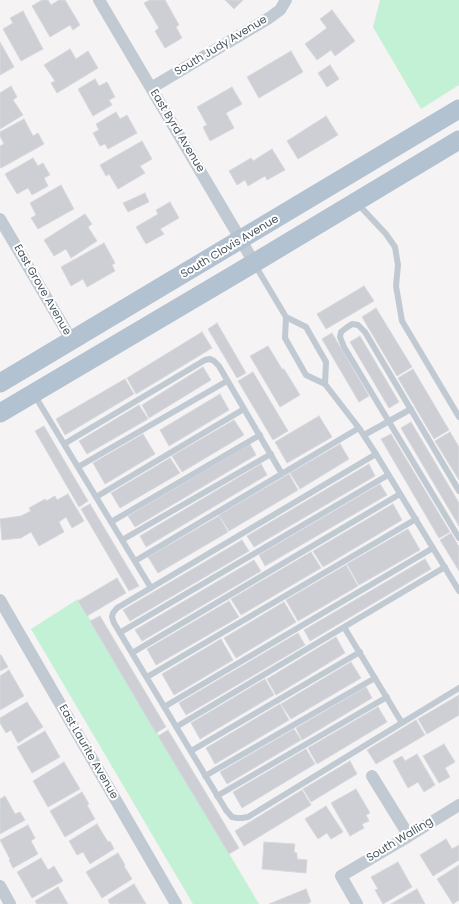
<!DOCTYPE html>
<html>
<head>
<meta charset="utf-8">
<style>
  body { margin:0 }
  canvas { display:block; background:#f5f3f3 }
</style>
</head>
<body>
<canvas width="459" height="904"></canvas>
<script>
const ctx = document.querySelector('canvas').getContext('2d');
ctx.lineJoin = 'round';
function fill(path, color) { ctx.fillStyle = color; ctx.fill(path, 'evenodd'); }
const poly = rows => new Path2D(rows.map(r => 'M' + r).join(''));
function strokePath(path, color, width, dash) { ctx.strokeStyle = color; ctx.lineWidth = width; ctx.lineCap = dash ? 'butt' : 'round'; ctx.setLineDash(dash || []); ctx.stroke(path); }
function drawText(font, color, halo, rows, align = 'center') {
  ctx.font = font + ' Poppins,sans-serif'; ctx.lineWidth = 4; ctx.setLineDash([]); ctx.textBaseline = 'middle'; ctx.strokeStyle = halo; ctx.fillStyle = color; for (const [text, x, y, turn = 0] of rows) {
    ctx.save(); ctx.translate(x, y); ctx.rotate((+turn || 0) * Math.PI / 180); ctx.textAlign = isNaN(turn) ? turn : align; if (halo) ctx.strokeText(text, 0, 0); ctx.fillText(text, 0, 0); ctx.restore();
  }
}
const green = poly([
  [380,0,459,0,459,85,421,109,373,27],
  [78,599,259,904,193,904,31,629]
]);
const building = poly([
  [42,0,48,0,51,5,59,0,65,0,80,25,73,30,70,25,50,37,32,6,42,0],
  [150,0,165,0,179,25,176,27,182,38,165,48,155,31,159,28,144,3,150,0],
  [225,0,243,0,234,9,225,0],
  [332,10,355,41,335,56,331,50,317,60,305,44,327,28,320,19,332,10],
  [23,11,43,49,21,61,3,29,13,23,10,18,23,11],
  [0,42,14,67,0,75,0,42],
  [70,49,76,59,88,51,98,68,57,93,51,83,55,81,44,65,70,49],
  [291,51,303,72,259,98,247,77,291,51],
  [330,65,339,79,327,87,318,73,330,65],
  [95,79,99,86,107,82,115,97,109,100,112,105,93,116,78,89,95,79],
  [11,86,17,97,13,100,23,115,0,129,0,93,11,86],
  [232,87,242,104,226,113,234,128,210,141,203,127,207,125,197,107,232,87],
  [116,112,120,119,127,115,137,133,108,149,105,144,100,146,93,133,99,130,96,124,116,112],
  [326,116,338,135,298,159,287,141,326,116],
  [24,119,33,136,38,133,44,144,1,168,0,167,0,146,4,144,0,136,0,132,24,119],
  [142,141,152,159,140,166,145,173,118,189,109,174,106,176,100,165,142,141],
  [272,149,285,170,267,180,265,176,248,186,245,180,237,185,229,171,251,158,253,161,272,149],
  [33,158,38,166,43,163,50,175,44,178,48,186,32,195,28,188,17,194,5,174,33,158],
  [61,185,74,209,38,229,31,218,36,215,30,203,61,185],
  [145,193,149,202,128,212,123,203,145,193],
  [170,202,179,218,160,229,164,234,146,244,136,227,158,214,156,210,170,202],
  [85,214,92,224,88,227,97,241,71,258,66,249,54,256,44,240,85,214],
  [104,243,115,263,112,265,115,271,87,287,83,279,71,286,61,267,104,243],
  [364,286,374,301,326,329,317,314,364,286],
  [376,308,412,367,397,376,362,317,376,308],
  [217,323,246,373,237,378,208,329,217,323],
  [202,332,212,348,136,394,127,378,202,332],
  [332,333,369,396,359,402,322,339,332,333],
  [360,336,399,402,389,408,350,342,360,336],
  [268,346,282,369,284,369,300,395,280,407,250,356,268,346],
  [203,367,211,380,149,418,142,405,203,367],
  [413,369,449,430,434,439,398,378,413,369],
  [253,372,288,431,273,440,238,381,253,372],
  [125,379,134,394,65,435,56,419,125,379],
  [220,394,229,410,169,446,160,430,220,394],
  [139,405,148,419,87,454,79,441,139,405],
  [319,416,332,437,287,463,275,442,319,416],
  [234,420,244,435,182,472,172,456,234,420],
  [411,422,459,503,459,526,401,428,411,422],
  [44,426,88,501,79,507,35,431,44,426],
  [450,432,459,447,459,480,435,441,450,432],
  [143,434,155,454,105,484,93,463,143,434],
  [391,434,450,532,439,538,381,439,391,434],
  [250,444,256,455,135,527,128,516,250,444],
  [340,444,349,459,300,489,290,473,340,444],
  [170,458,180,473,120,508,111,493,170,458],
  [261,464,267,475,146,547,140,536,261,464],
  [369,464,375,476,254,547,247,536,369,464],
  [289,474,298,490,229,531,219,515,289,474],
  [380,484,387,495,265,566,259,555,380,484],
  [68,494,84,521,72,528,66,517,59,522,64,532,39,546,31,532,21,538,2,540,0,519,21,516,31,511,29,508,45,499,46,501,55,496,57,500,68,494],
  [90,504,139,586,129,591,81,509,90,504],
  [393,504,402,520,323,567,313,551,393,504],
  [219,516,228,532,158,573,148,557,219,516],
  [408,529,420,550,359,585,347,564,408,529],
  [451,533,459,547,459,571,440,540,451,533],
  [242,540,249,551,130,621,123,610,242,540],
  [311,552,321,568,241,615,231,599,311,552],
  [425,559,431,569,310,641,304,630,425,559],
  [254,560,261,571,142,641,135,630,254,560],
  [346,565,358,586,298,621,286,600,346,565],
  [117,578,126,593,87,616,78,601,117,578],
  [229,601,239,617,156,665,147,649,229,601],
  [284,602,296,622,236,658,224,638,284,602],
  [100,616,166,727,156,733,90,621,100,616],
  [298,633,305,645,186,715,179,703,298,633],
  [336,637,345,653,276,695,267,679,336,637],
  [221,639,233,660,174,695,162,674,221,639],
  [0,655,1,655,8,667,0,671,0,655],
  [351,662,361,678,291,719,281,704,351,662],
  [9,670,24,696,0,710,0,676,9,670],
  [265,679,274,695,200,739,191,723,265,679],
  [366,687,372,698,302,740,296,728,366,687],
  [459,695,459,715,427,734,418,719,459,695],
  [27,702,43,727,18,743,11,730,6,733,0,723,0,718,27,702],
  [280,704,289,720,215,764,206,748,280,704],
  [378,707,387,722,317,764,308,748,378,707],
  [416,720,425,735,376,764,367,750,416,720],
  [294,729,301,740,227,784,220,772,294,729],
  [168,730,239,848,229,854,158,736,168,730],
  [45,731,60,757,32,773,17,747,45,731],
  [444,744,455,762,445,768,450,777,439,783,423,756,444,744],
  [306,749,315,764,242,808,233,792,306,749],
  [417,754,435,785,424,792,418,782,408,788,393,761,402,756,405,761,417,754],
  [350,761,357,774,311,802,303,789,350,761],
  [64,762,80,789,48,807,33,781,64,762],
  [356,789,370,813,366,815,369,821,362,824,364,828,350,836,331,803,356,789],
  [302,790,311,805,244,846,235,831,302,790],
  [82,792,89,804,87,805,95,819,65,837,50,811,82,792],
  [5,796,15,814,20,812,25,820,0,834,0,799,5,796],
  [326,806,343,832,331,839,327,833,318,839,305,819,326,806],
  [97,824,108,842,110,841,114,849,90,864,83,852,77,855,69,841,97,824],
  [28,825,35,838,31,841,38,854,13,868,9,860,10,859,0,840,28,825],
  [446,839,452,849,459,845,459,860,433,876,420,855,446,839],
  [264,842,295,844,294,852,297,853,297,859,307,860,306,873,262,869,264,842],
  [118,853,125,865,124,866,132,879,102,898,86,872,118,853],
  [41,858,48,870,54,866,63,881,32,898,17,872,41,858],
  [398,862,412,887,383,904,375,890,378,889,371,877,398,862],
  [459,865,459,900,453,904,437,879,459,865],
  [134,884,146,904,110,904,108,900,134,884],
  [58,887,68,904,37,904,35,901,58,887],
  [306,889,311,902,307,904,269,904,306,889],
  [417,889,425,904,391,904,417,889]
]);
const service = poly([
  [357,203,386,234,395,247,398,265,396,286,402,321,459,417],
  [255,265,286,317,306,327,326,362,325,384],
  [286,317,285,338,306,375,325,384,359,428,376,454,459,591],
  [35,396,151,588],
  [364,435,411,409],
  [64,444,205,360,210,359,214,361,219,366,282,474],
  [376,454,117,608,113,613,112,617,114,623,226,810,232,817,237,818,242,818,248,817,459,688],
  [78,467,227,381],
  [459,491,365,332,358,325,352,324,346,328,341,332,340,337,344,347,459,538],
  [96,497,244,409],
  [111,522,260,435],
  [122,540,271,454],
  [135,561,359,428],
  [344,627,445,567],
  [121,632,388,475],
  [132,653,400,494],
  [147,677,416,519],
  [164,707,433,548],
  [176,727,344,627,402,723],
  [191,751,360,652],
  [205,776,375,678],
  [217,796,387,697]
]);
const minor = poly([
  [99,0,151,88,241,240,254,263],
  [151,88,269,18,280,10,286,0],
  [0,219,72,341],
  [0,600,176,904],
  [372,776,409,836],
  [0,886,10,904],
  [357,904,341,876,409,836,459,805]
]);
const primary = poly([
  [0,383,459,109],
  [0,413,254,263,459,140]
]);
const streetNames = [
  ["South Judy Avenue",221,46,-31],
  ["East Byrd Avenue",177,131,59],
  ["South Clovis Avenue",230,247,-31],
  ["East Grove Avenue",42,290,60],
  ["East Laurite Avenue",88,752,60],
  ["South Walling",400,840,-31]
];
fill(green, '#c3f1d5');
fill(building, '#cdcfd5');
strokePath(building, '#d7d9de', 1);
strokePath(service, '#c1cad2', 6);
strokePath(minor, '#c1cad2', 12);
strokePath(primary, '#b3c2d1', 19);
drawText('11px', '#4a5661', '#fff', streetNames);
</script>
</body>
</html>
